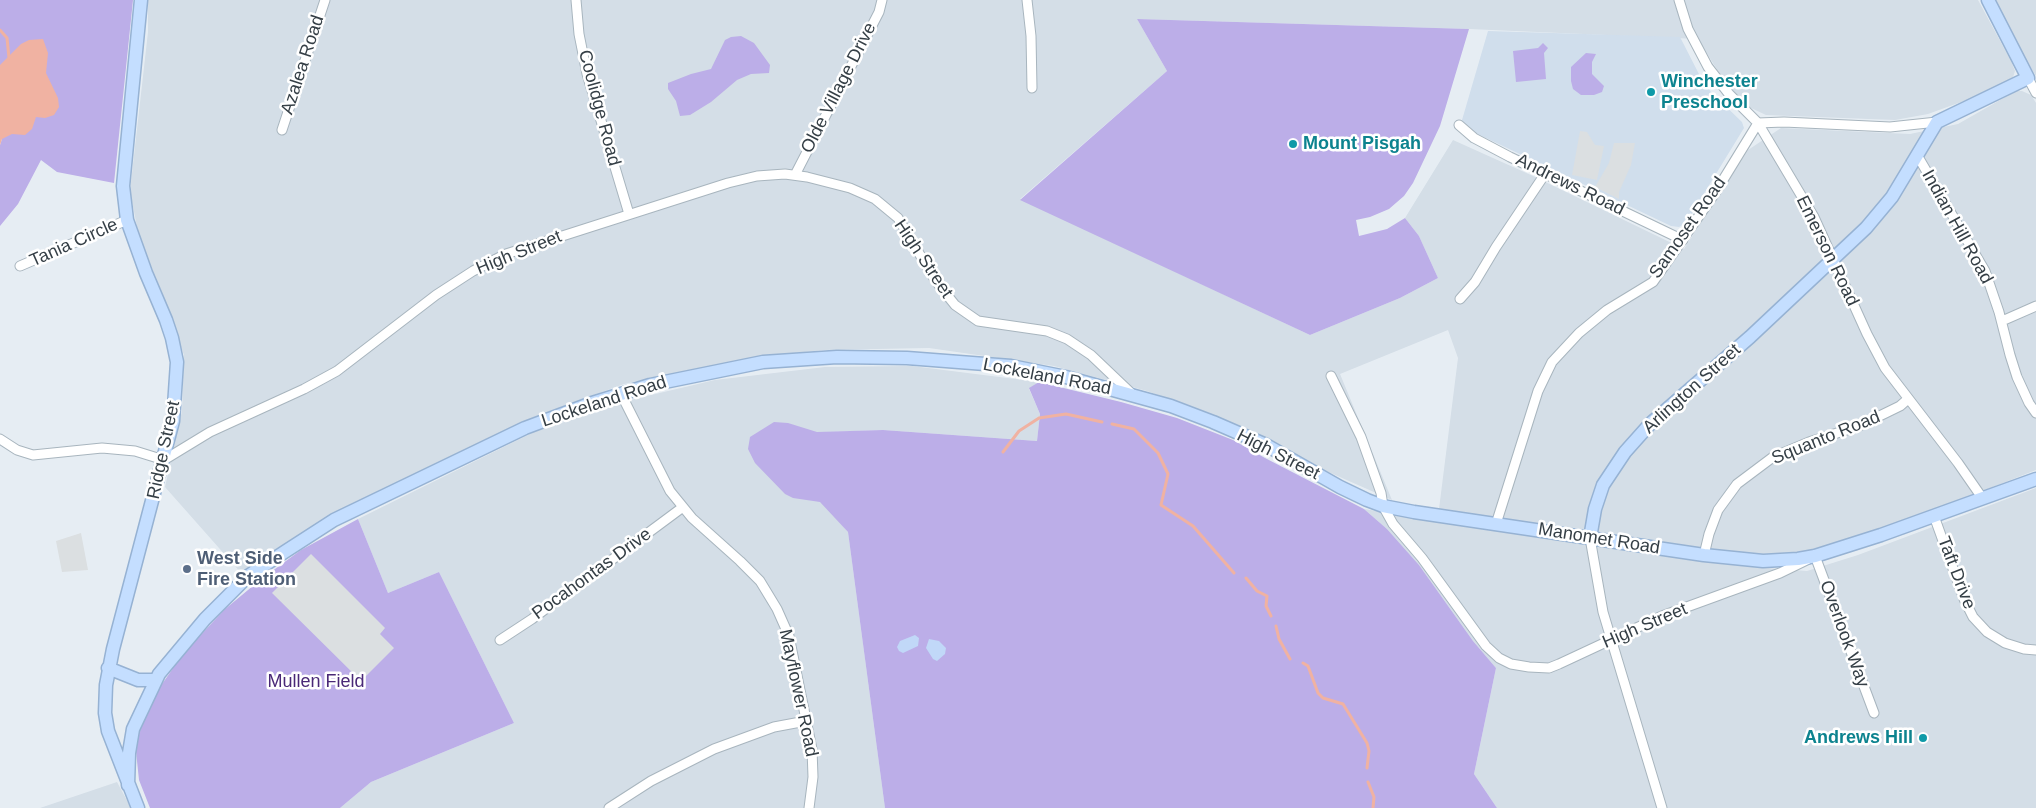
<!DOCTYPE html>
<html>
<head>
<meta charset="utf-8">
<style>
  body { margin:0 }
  canvas { display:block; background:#e6edf3 }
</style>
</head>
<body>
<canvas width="2036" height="808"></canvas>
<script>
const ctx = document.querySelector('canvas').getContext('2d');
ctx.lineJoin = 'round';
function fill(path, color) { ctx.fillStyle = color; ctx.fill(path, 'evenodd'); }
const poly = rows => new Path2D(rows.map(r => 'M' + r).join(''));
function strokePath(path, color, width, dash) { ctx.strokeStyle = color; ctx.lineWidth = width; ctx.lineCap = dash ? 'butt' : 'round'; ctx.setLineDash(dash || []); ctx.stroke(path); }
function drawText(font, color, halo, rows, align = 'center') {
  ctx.font = font + ' Arial,sans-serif'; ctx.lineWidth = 5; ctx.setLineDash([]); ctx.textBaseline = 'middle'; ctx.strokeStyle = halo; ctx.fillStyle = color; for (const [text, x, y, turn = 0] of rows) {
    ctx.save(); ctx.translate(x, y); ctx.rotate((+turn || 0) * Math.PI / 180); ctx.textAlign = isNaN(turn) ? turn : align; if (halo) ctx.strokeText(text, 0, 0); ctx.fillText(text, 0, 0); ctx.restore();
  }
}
const residential = poly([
  [148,0,1978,0,2011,61,2015,71,2013,77,1994,90,1928,114,1895,120,1766,115,1749,107,1726,84,1698,39,1469,29,1137,19,1167,71,1020,199,1310,335,1400,298,1438,278,1419,236,1405,218,1453,140,1533,176,1684,249,1748,150,1781,128,1910,134,1958,124,2016,91,2022,91,2031,95,2036,103,2036,470,1898,524,1816,550,1787,554,1748,555,1677,547,1610,534,1439,509,1458,358,1448,330,1340,374,1392,500,1324,470,1221,418,1147,391,1054,366,929,348,823,350,750,358,624,384,563,406,490,438,338,511,242,574,165,487,182,411,184,355,162,292,139,237,130,191,148,32],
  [1995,0,2036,0,2036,76,2012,35],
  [912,366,1039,382,1029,389,1040,414,1037,441,883,430,797,433,799,470,848,532,885,808,340,808,371,782,514,723,439,572,388,593,358,519,534,432,634,399,715,380,825,367],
  [2036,488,2036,808,1497,808,1474,774,1496,668,1473,641,1419,565,1387,529,1364,509,1617,549,1767,568,1807,571,1858,555],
  [117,782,131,808,40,808]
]);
const education = poly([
  [1488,31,1680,37,1701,78,1711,92,1742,122,1744,128,1686,223,1679,227,1671,226,1465,128,1462,120]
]);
const green = poly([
  [0,0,133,0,114,183,57,172,41,160,18,204,0,226,0,145,2,139,0,131],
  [1137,19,1469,29,1440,126,1413,183,1404,196,1389,209,1370,217,1356,220,1359,236,1387,229,1405,218,1419,236,1438,278,1400,298,1310,335,1020,200,1167,71],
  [741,36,754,43,770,65,769,73,751,74,737,80,711,102,690,115,680,116,676,101,668,89,668,83,691,74,711,69,725,40,731,37],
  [1543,43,1548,48,1544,53,1546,79,1516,82,1513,51,1538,48],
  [1586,53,1596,54,1592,62,1592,74,1604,86,1602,92,1594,95,1581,95,1573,89,1571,81,1571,67],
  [1039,382,1121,402,1177,418,1233,440,1265,458,1364,509,1387,529,1419,565,1473,641,1496,668,1474,774,1497,808,885,808,848,532,820,502,793,498,785,494,755,463,748,449,750,437,774,422,788,423,817,432,883,430,1037,441,1040,414,1029,388],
  [358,519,388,593,439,572,514,723,371,782,340,808,150,808,139,780,135,742,153,697,183,654,224,610,260,580,301,550]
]);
const sand = poly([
  [915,635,919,638,918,646,903,653,899,651,897,647,900,641],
  [929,639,939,641,946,648,945,654,937,661,933,659,926,648]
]);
const parking = poly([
  [1580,131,1587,132,1595,145,1604,146,1597,180,1572,175],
  [1614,143,1635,143,1631,165,1619,192,1619,199,1595,187,1609,163],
  [81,533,88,570,62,572,56,541],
  [311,554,385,628,380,634,394,648,361,681,272,593]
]);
const water = poly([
  [43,39,48,53,46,73,58,98,59,107,54,115,45,118,36,117,32,129,25,135,12,134,2,139,0,145,0,65,21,44,29,40]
]);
const stream = poly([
  [0,30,7,38,9,58],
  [1112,424,1134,429,1158,453,1168,474,1161,505,1193,526,1234,573],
  [1003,452,1019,431,1039,418,1066,414,1102,422],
  [1246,578,1257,591,1267,596,1266,606,1271,616],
  [1276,626,1279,639,1290,659],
  [1303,663,1308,666,1318,693,1323,698,1343,704,1367,743,1369,751,1367,768],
  [1368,782,1374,797,1373,808]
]);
const street = poly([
  [576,0,579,34,587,74,629,214],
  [1027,0,1031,36,1032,88],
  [1679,0,1688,29,1708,67,1729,94,1758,123,1814,217,1867,334,1885,368,1958,463,1983,499],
  [2028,78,2036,93],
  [1459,125,1474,138,1510,157,1683,240],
  [282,130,325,0],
  [1917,155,1985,271,1999,312,2010,355,2017,377,2029,403,2036,413],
  [795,175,879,12,882,0],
  [20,266,127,220],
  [1460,299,1475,282,1496,247,1545,174],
  [2002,321,2036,306],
  [1331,376,1361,437,1381,493,1383,506,1393,524,1422,558,1486,646,1499,658,1511,664,1529,667,1549,668,1559,664,1662,616,1780,573,1815,556,1874,713],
  [621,394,670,491,692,518,740,561,760,581,777,609,789,636,812,749,813,777,809,808],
  [0,439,17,450,33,455,102,448,135,451,164,460,210,432,304,389,337,371,436,295,473,271,506,254,728,183,757,176,785,174,807,177,850,188,875,199,898,218,935,280,955,305,978,321,1047,331,1067,339,1091,355,1132,394],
  [1934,516,1964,599,1973,617,1987,632,2005,643,2024,649,2036,650],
  [1496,524,1538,391,1552,362,1579,333,1607,310,1653,282,1715,193,1758,123,1784,122,1890,127,1937,122],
  [1590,538,1603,612,1662,808],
  [1704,555,1709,534,1718,510,1737,484,1773,457,1809,442,1859,426,1900,406,1908,399],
  [500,640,532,619,683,507],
  [609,808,651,781,714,749,774,727,806,721]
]);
const secondary = poly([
  [1590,538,1595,509,1603,485,1625,452,1650,424,1750,337,1866,228,1892,197,1937,122,2028,78,1988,0],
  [108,668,138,680,155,680],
  [128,785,129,753,133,729,159,674,205,619,248,576,286,551,334,520,525,428,589,404,650,385,763,362,837,357,907,358,1011,366,1066,377,1171,406,1213,422,1266,445,1340,487,1367,500,1383,506,1414,512,1704,555,1763,561,1798,559,1815,556,1881,535,2036,479],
  [138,808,108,731,105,713,106,685,113,649,173,421,177,362,172,338,166,320,146,273,127,220,123,186,141,0]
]);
const markers = [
  [1651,92,5,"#0f9aa8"],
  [1293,144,5,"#0f9aa8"],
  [187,569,5,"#5c6f8a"],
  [1923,738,5,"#0f9aa8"]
];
const streetNames = [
  ["Azalea Road",303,65,-72],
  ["Olde Village Drive",839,88,-63],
  ["Coolidge Road",599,108,75],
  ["Andrews Road",1570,185,26],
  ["Indian Hill Road",1957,227,61],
  ["Samoset Road",1688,228,-55],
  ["Tania Circle",74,243,-24],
  ["Emerson Road",1827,251,64],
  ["High Street",519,253,-22],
  ["High Street",923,259,56],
  ["Lockeland Road",1047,377,11],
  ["Arlington Street",1692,389,-42],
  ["Lockeland Road",604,402,-18],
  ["Squanto Road",1826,438,-22],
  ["Ridge Street",164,450,-78],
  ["High Street",1278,455,27],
  ["Manomet Road",1599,539,9],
  ["Taft Drive",1956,573,69],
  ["Pocahontas Drive",592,574,-36],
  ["High Street",1645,626,-23],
  ["Overlook Way",1844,634,70],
  ["Mayflower Road",798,693,78]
];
const cultureNames = [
  ["Winchester",1661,82],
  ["Preschool",1661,103],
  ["Mount Pisgah",1303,144],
  ["Andrews Hill",1913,738,"right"]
];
const serviceNames = [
  ["West Side",197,559],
  ["Fire Station",197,580]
];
const parkNames = [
  ["Mullen Field",316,682]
];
fill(residential, '#d4dee7');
fill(education, '#d0deec');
fill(green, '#bcaee8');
fill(sand, '#c1d8f8');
fill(parking, '#dbdfe1');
fill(water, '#f0b2a2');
strokePath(stream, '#f0b2a2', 3);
strokePath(street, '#a8b5be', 11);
strokePath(secondary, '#96b2d3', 15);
strokePath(street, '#fff', 9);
strokePath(secondary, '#c4deff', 12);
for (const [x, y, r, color] of markers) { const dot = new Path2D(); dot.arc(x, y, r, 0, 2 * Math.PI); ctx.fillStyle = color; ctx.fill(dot); strokePath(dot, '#fff', 2); }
drawText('18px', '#353f46', '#fff', streetNames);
drawText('bold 18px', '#0d838f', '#fff', cultureNames, 'left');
drawText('bold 18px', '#4e5e75', '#fff', serviceNames, 'left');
drawText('18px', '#492877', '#fff', parkNames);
</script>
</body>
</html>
